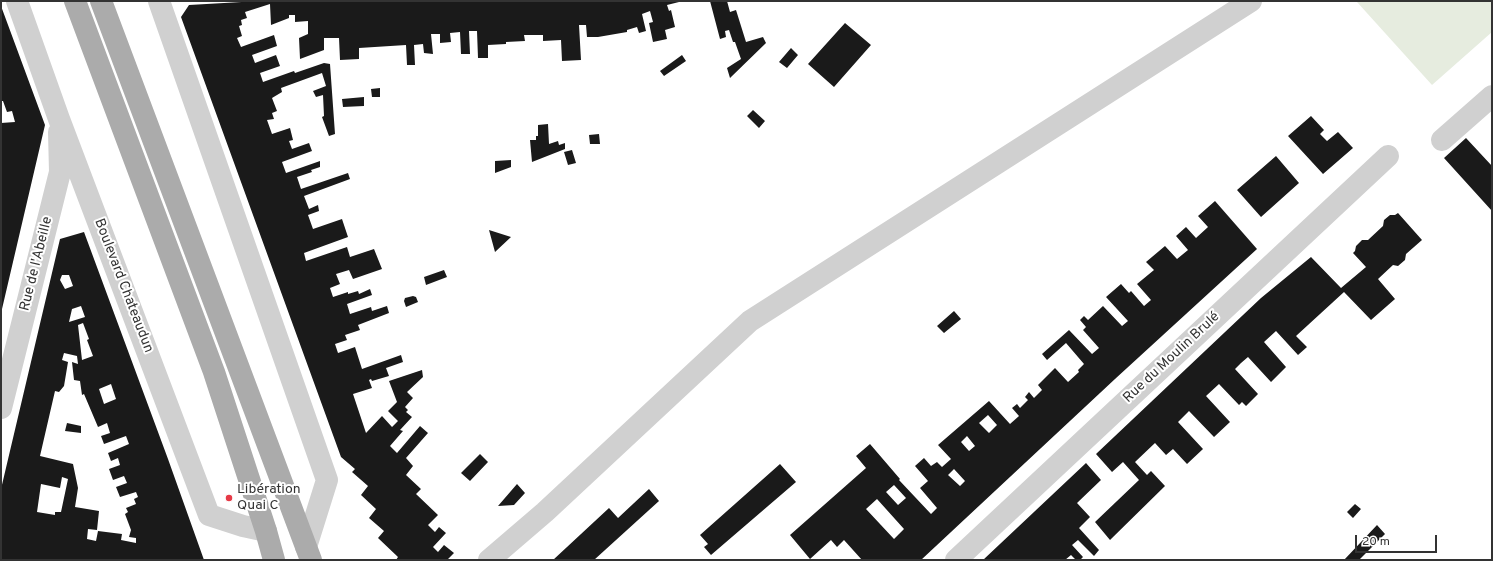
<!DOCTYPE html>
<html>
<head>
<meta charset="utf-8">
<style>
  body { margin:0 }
  #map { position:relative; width:1493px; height:561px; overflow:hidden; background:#fff; font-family:Overpass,sans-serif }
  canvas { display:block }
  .frame { position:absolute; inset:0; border:2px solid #333; pointer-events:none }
  .scale { position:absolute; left:1355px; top:535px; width:82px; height:18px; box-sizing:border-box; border:2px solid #333; border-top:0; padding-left:5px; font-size:12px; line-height:14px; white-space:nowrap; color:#333; -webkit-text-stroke:3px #fff; paint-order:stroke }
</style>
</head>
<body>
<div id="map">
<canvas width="1493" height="561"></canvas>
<div class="frame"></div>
<div class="scale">20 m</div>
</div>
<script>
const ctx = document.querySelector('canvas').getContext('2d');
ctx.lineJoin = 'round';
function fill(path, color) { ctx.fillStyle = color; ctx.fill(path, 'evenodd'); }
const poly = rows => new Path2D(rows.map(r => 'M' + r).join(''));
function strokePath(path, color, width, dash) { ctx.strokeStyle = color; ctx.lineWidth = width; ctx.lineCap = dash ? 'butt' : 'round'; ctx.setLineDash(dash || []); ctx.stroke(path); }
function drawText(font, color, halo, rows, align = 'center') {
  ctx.font = font + ' Overpass,sans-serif'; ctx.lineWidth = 4; ctx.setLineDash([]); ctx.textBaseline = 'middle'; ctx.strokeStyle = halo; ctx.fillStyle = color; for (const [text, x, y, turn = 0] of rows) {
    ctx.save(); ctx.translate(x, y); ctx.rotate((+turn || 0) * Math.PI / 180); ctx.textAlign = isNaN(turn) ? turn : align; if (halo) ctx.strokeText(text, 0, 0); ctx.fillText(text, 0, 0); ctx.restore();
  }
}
const green = poly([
  [1359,1,1492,1,1492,32,1432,85,1357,2]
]);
const building = poly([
  [259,1,683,1,667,5,669,11,671,10,675,27,665,30,667,39,653,42,649,23,653,22,650,11,642,14,646,31,639,33,637,27,627,30,627,32,598,37,587,37,586,25,579,25,581,60,562,61,561,40,543,41,543,35,524,35,525,41,506,42,506,44,488,45,488,58,478,58,477,31,469,31,470,54,461,54,460,32,450,33,451,42,440,43,440,34,431,34,433,54,424,53,423,44,414,45,415,65,407,65,406,45,359,48,359,59,340,60,339,38,324,38,324,50,300,59,299,38,308,34,308,21,295,22,295,15,289,15,289,18,271,25,270,4,245,12,247,18,241,20,242,25,239,26,242,36,237,38,241,47,274,35,277,46,252,55,255,63,276,55,280,66,260,73,263,82,294,71,295,73,324,63,330,64,335,134,329,136,322,117,324,116,323,95,316,97,313,91,326,86,322,73,281,88,282,92,272,98,277,111,272,113,274,119,267,120,272,134,290,128,293,140,289,141,292,149,309,143,312,151,282,162,286,173,320,161,320,167,311,170,312,172,297,177,301,189,348,173,350,179,304,196,309,209,318,205,319,211,308,215,313,229,342,219,348,237,304,253,306,261,347,247,350,257,374,249,382,269,353,279,349,270,336,274,340,284,330,288,333,297,348,292,348,294,358,291,359,294,370,289,372,295,347,304,350,314,371,307,372,311,387,306,389,313,358,325,360,330,345,335,347,340,335,344,338,353,355,347,362,369,401,355,403,362,386,368,389,376,372,381,371,379,369,380,372,388,353,394,366,433,382,416,392,427,398,421,388,411,397,402,389,381,422,370,423,377,407,392,413,398,405,407,408,410,406,412,412,417,400,430,403,431,390,446,397,453,420,426,428,433,406,458,413,466,406,475,421,489,416,494,438,515,428,525,435,532,439,527,446,533,433,547,438,552,444,545,454,553,447,560,396,560,398,557,378,538,384,531,369,518,376,509,361,495,368,486,352,472,355,469,341,457,181,17,189,5],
  [710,1,727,1,730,12,736,10,746,42,763,37,766,43,730,78,727,68,741,59,735,42,733,42,729,30,725,31,726,37,720,39],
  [1,6,45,125,2,309,1,123,15,122,12,111,7,112,3,101,1,101],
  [845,23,871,45,834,87,808,64],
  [791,48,798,55,787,68,779,62],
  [682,55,686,61,664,76,660,71],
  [380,88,380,97,372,97,371,89],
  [364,97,364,106,343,107,342,99],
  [753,110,765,121,759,128,747,116],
  [1311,116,1324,130,1320,134,1327,141,1338,132,1353,148,1323,174,1288,136],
  [548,124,549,144,558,141,559,145,565,143,565,149,532,162,530,140,536,140,536,136,538,136,538,125],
  [599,134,600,144,590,144,589,135],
  [1466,138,1492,166,1492,211,1444,158],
  [572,150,576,163,568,165,564,152],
  [1276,156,1299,183,1261,217,1237,190],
  [511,160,511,167,495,173,495,161],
  [1215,201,1257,249,1115,379,921,560,862,560,844,540,837,547,831,540,810,559,790,535,866,468,856,456,870,444,900,479,899,480,931,514,937,508,920,488,928,481,915,466,924,458,931,466,937,462,942,467,951,459,938,445,989,401,1010,424,1019,416,1012,408,1017,404,1020,408,1028,400,1025,397,1029,392,1034,398,1042,390,1038,385,1055,368,1068,382,1079,372,1078,370,1084,364,1066,343,1047,360,1042,354,1069,330,1092,354,1099,348,1083,330,1086,327,1080,320,1084,316,1088,320,1103,306,1122,326,1128,321,1106,297,1121,284,1129,293,1131,291,1144,306,1151,300,1137,284,1154,270,1146,262,1165,246,1177,259,1188,250,1176,236,1186,227,1196,238,1208,227,1198,216],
  [988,415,997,425,989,433,979,423],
  [967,436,975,446,969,451,961,442],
  [954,469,965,481,960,486,948,475],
  [894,485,906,498,898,505,886,492],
  [877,499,904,529,894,539,866,509],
  [1398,213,1422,240,1406,254,1405,260,1398,266,1393,265,1378,279,1395,299,1371,320,1344,292,1296,336,1307,347,1298,355,1276,331,1264,342,1286,367,1271,382,1248,357,1241,363,1235,369,1258,394,1246,406,1242,402,1239,405,1219,384,1206,396,1230,422,1214,437,1189,411,1178,422,1203,449,1187,464,1173,449,1166,455,1155,443,1135,462,1147,475,1151,471,1165,486,1110,540,1095,522,1139,480,1123,462,1112,472,1096,454,1261,298,1311,257,1341,288,1366,267,1353,253,1355,251,1356,246,1362,240,1368,240,1383,226,1384,220,1390,215,1395,215],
  [489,230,511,237,495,252],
  [84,232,168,459,204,560,1,560,1,489,60,239],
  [62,275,69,275,73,286,65,289,60,280],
  [81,306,85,317,69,322,72,309],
  [83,323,89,339,87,340,93,356,82,360,78,325],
  [64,353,77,356,78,364,72,362,74,380,80,381,82,395,84,394,98,427,107,423,110,433,101,436,104,444,126,436,129,444,108,453,111,461,118,458,120,465,109,469,113,480,124,476,127,483,116,487,120,497,136,492,138,497,134,499,136,504,126,508,128,512,125,514,131,530,129,537,136,538,136,543,121,540,122,534,98,531,96,541,87,539,88,529,97,530,99,511,75,507,78,488,73,464,40,456,55,391,59,392,64,386,68,362,62,360],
  [111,384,116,399,104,404,99,389],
  [62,477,68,479,61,512,55,512,55,515,37,512,41,484,60,488],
  [444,270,447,277,426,285,424,277],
  [413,296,416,297,418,302,406,307,404,301,405,298],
  [954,311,961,319,944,333,937,326],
  [67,423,81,426,81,433,65,431],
  [480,454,488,462,470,481,461,473],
  [1086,463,1101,480,1077,503,1090,517,1079,528,1099,550,1094,556,1078,540,1072,545,1083,557,1080,560,1076,560,1071,555,1065,560,983,560],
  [780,464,796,482,711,555,704,547,708,544,700,535],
  [517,484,525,493,514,505,498,506],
  [649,489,659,501,594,560,553,560,609,508,618,518],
  [1355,504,1361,509,1353,518,1347,512],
  [1377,525,1385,534,1359,560,1344,560]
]);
const minor = poly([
  [17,1,59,119,209,515,243,526,266,531],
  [159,1,327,480,306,547],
  [1442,140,1492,96],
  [1,408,60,172,59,132],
  [489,560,545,512,750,321,1251,1],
  [956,560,1388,156]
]);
const primary = poly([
  [75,1,214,372,266,531,274,560],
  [101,1,311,560]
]);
const markers = [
  [229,498,4,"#e63946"]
];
const streetNames = [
  ["Rue de l'Abeille",37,264,-76],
  ["Boulevard Chateaudun",123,286,69],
  ["Rue du Moulin Brulé",1172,358,-43]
];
const poiNames = [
  ["Libération",237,490],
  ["Quai C",237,506]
];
fill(green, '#e6ecdf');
fill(building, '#1a1a1a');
strokePath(minor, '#d0d0d0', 22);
strokePath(primary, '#ababab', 22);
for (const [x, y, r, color] of markers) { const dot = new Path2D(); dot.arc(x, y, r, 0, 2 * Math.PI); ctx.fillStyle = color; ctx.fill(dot); strokePath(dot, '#fff', 1.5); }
drawText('14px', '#333', '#fff', streetNames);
drawText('14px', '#333', '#fff', poiNames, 'left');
</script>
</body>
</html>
